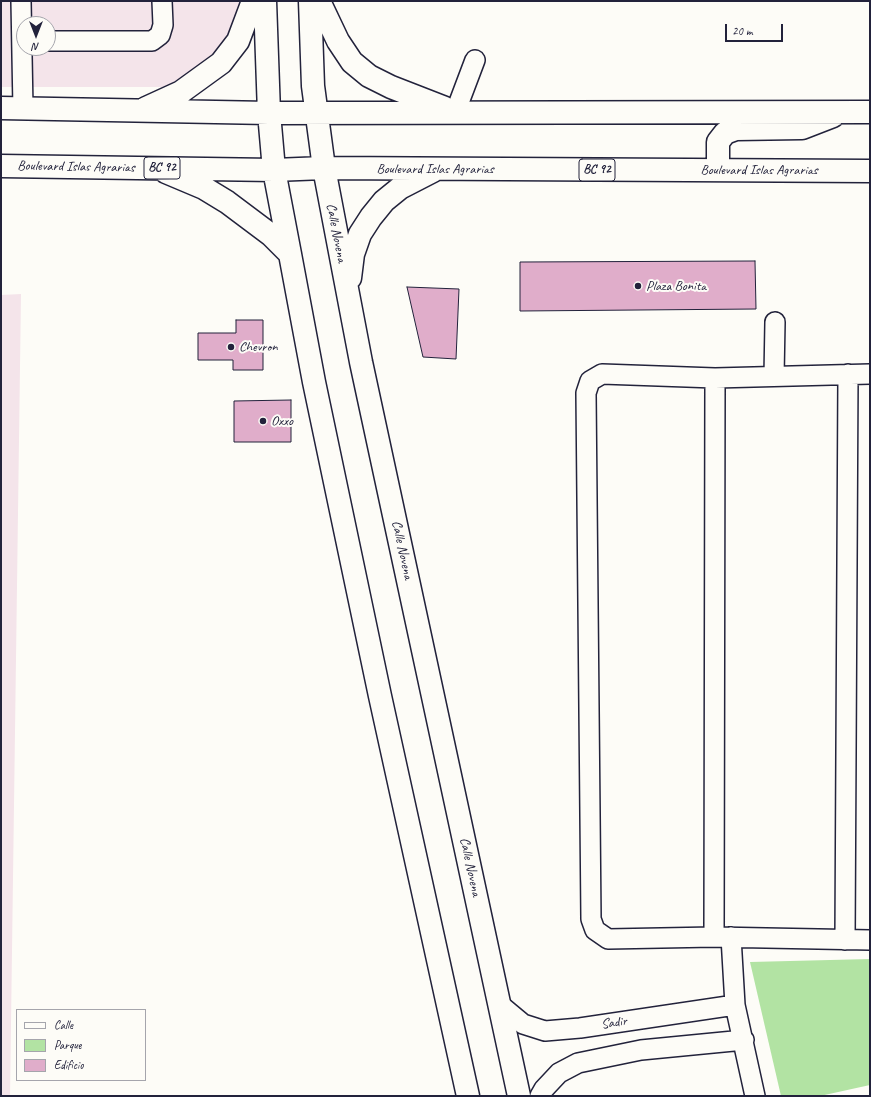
<!DOCTYPE html>
<html>
<head>
<meta charset="utf-8">
<style>
  body { margin:0 }
  #map { position:relative; width:871px; height:1097px; overflow:hidden; background:#fdfcf7; font-family:Caveat,sans-serif }
  canvas { display:block }
  .frame { position:absolute; inset:0; border:2px solid #22223b; pointer-events:none }
  .legend { position:absolute; left:16px; top:1009px; width:130px; height:72px; box-sizing:border-box; background:#fdfcf7; border:1px solid #a5a5ac; margin:0; padding:5px 7px; list-style:none; font-size:12px; color:#22223b }
  .legend li { display:flex; align-items:center; gap:8px; height:20px }
  .legend b { width:20px; border:1px solid #a5a5ac }
  .north { position:absolute; left:16px; top:16px; width:40px; height:40px; box-sizing:border-box; background:#fdfcf7; border:1px solid #a5a5ac; border-radius:50%; rotate:180deg; font-size:11px; font-weight:700; line-height:16px; text-align:center; color:#22223b }
  .north::after { content:''; display:block; margin:auto; width:14px; height:18px; background:#22223b; clip-path:polygon(50% 0,100% 100%,50% 72%,0 100%) }
  .scale { position:absolute; left:725px; top:24px; width:58px; height:18px; box-sizing:border-box; border:2px solid #22223b; border-top:0; padding-left:5px; font-size:12px; line-height:14px; white-space:nowrap; color:#22223b; -webkit-text-stroke:3px #fdfcf7; paint-order:stroke }
</style>
</head>
<body>
<div id="map">
<canvas width="871" height="1097"></canvas>
<div class="frame"></div>
<ul class="legend">
<li><b style="height:5px;background:#fdfcf7"></b>Calle</li>
<li><b style="height:11px;background:#b2e3a3"></b>Parque</li>
<li><b style="height:11px;background:#e0adca"></b>Edificio</li>
</ul>
<div class="north">N</div>
<div class="scale">20 m</div>
</div>
<script>
const ctx = document.querySelector('canvas').getContext('2d');
ctx.lineJoin = 'round';
function fill(path, color) { ctx.fillStyle = color; ctx.fill(path, 'evenodd'); }
const poly = rows => new Path2D(rows.map(r => 'M' + r).join(''));
function strokePath(path, color, width, dash) { ctx.strokeStyle = color; ctx.lineWidth = width; ctx.lineCap = dash ? 'butt' : 'round'; ctx.setLineDash(dash || []); ctx.stroke(path); }
function drawText(font, color, halo, rows, align = 'center') {
  ctx.font = font + ' Caveat,sans-serif'; ctx.lineWidth = 4; ctx.setLineDash([]); ctx.textBaseline = 'middle'; ctx.strokeStyle = halo; ctx.fillStyle = color; for (const [text, x, y, turn = 0] of rows) {
    ctx.save(); ctx.translate(x, y); ctx.rotate((+turn || 0) * Math.PI / 180); ctx.textAlign = isNaN(turn) ? turn : align; if (halo) ctx.strokeText(text, 0, 0); ctx.fillText(text, 0, 0); ctx.restore();
  }
}
const built = poly([
  [1,1,240,1,237,24,224,50,194,76,163,87,1,87],
  [24,24,48,24,48,48,24,48],
  [21,294,10,1096,1,1096,1,295]
]);
const green = poly([
  [870,959,870,1085,820,1096,781,1096,750,962]
]);
const building = poly([
  [755,261,756,309,520,311,520,262,755,261],
  [407,287,459,289,456,359,423,357,407,287],
  [236,320,263,320,263,370,233,370,233,360,198,360,198,333,236,333,236,320],
  [291,400,291,442,234,442,234,401,291,400]
]);
const minor = poly([
  [21,1,23,109],
  [48,41,152,41,160,35,163,25,162,1],
  [455,113,475,60],
  [870,374,715,378,602,374,590,381,586,393,591,919,595,930,608,939,714,937,870,940],
  [774,376,775,322],
  [714,937,715,378],
  [731,937,735,1005,755,1096],
  [845,940,848,374],
  [499,1004,523,1024,545,1031,580,1028,735,1005],
  [540,1096,544,1089,559,1073,578,1063,641,1050,744,1040]
]);
const major = poly([
  [265,1,269,113,274,170,290,254,314,382,380,696,468,1096],
  [310,1,313,86,324,168,361,362,519,1096],
  [319,1,338,41,352,62,369,76,391,87,445,108],
  [1,108,269,113,870,112],
  [146,108,181,92,221,63,238,41,253,1],
  [1,166,274,170,324,168,870,171],
  [718,170,718,142,725,133,736,129,802,128,833,116],
  [166,172,204,188,227,202,271,235,290,254],
  [350,278,353,254,360,234,371,217,384,201,400,188,433,171]
]);
const markers = [
  [638,286,4,"#22223b"],
  [231,347,4,"#22223b"],
  [263,421,4,"#22223b"]
];
const shields = [
  [162,168,36],
  [597,170,36]
];
const shieldNames = [
  ["BC 92",162,168],
  ["BC 92",597,170]
];
const streetNames = [
  ["Boulevard Islas Agrarias",76,167,1],
  ["Boulevard Islas Agrarias",435,169],
  ["Boulevard Islas Agrarias",759,170],
  ["Calle Novena",336,233,79],
  ["Calle Novena",402,550,78],
  ["Calle Novena",470,867,78],
  ["Sadir",614,1023,-8]
];
const poiNames = [
  ["Plaza Bonita",646,286],
  ["Chevron",239,347],
  ["Oxxo",271,421]
];
fill(built, '#f4e4ea');
fill(green, '#b2e3a3');
fill(building, '#e0adca');
strokePath(building, '#22223b', 1);
strokePath(minor, '#22223b', 22);
strokePath(major, '#22223b', 25);
strokePath(minor, '#fdfcf7', 19);
strokePath(major, '#fdfcf7', 22);
for (const [x, y, r, color] of markers) { const dot = new Path2D(); dot.arc(x, y, r, 0, 2 * Math.PI); ctx.fillStyle = color; ctx.fill(dot); strokePath(dot, '#fdfcf7', 1.5); }
for (const [x, y, w] of shields) { const box = new Path2D(); box.roundRect(x - w / 2, y - 11, w, 22, 3); ctx.fillStyle = '#fdfcf7'; ctx.fill(box); strokePath(box, '#22223b', 1); }
drawText('bold 13px', '#22223b', null, shieldNames);
drawText('14px', '#22223b', '#fdfcf7', streetNames);
drawText('14px', '#22223b', '#fdfcf7', poiNames, 'left');
</script>
</body>
</html>
